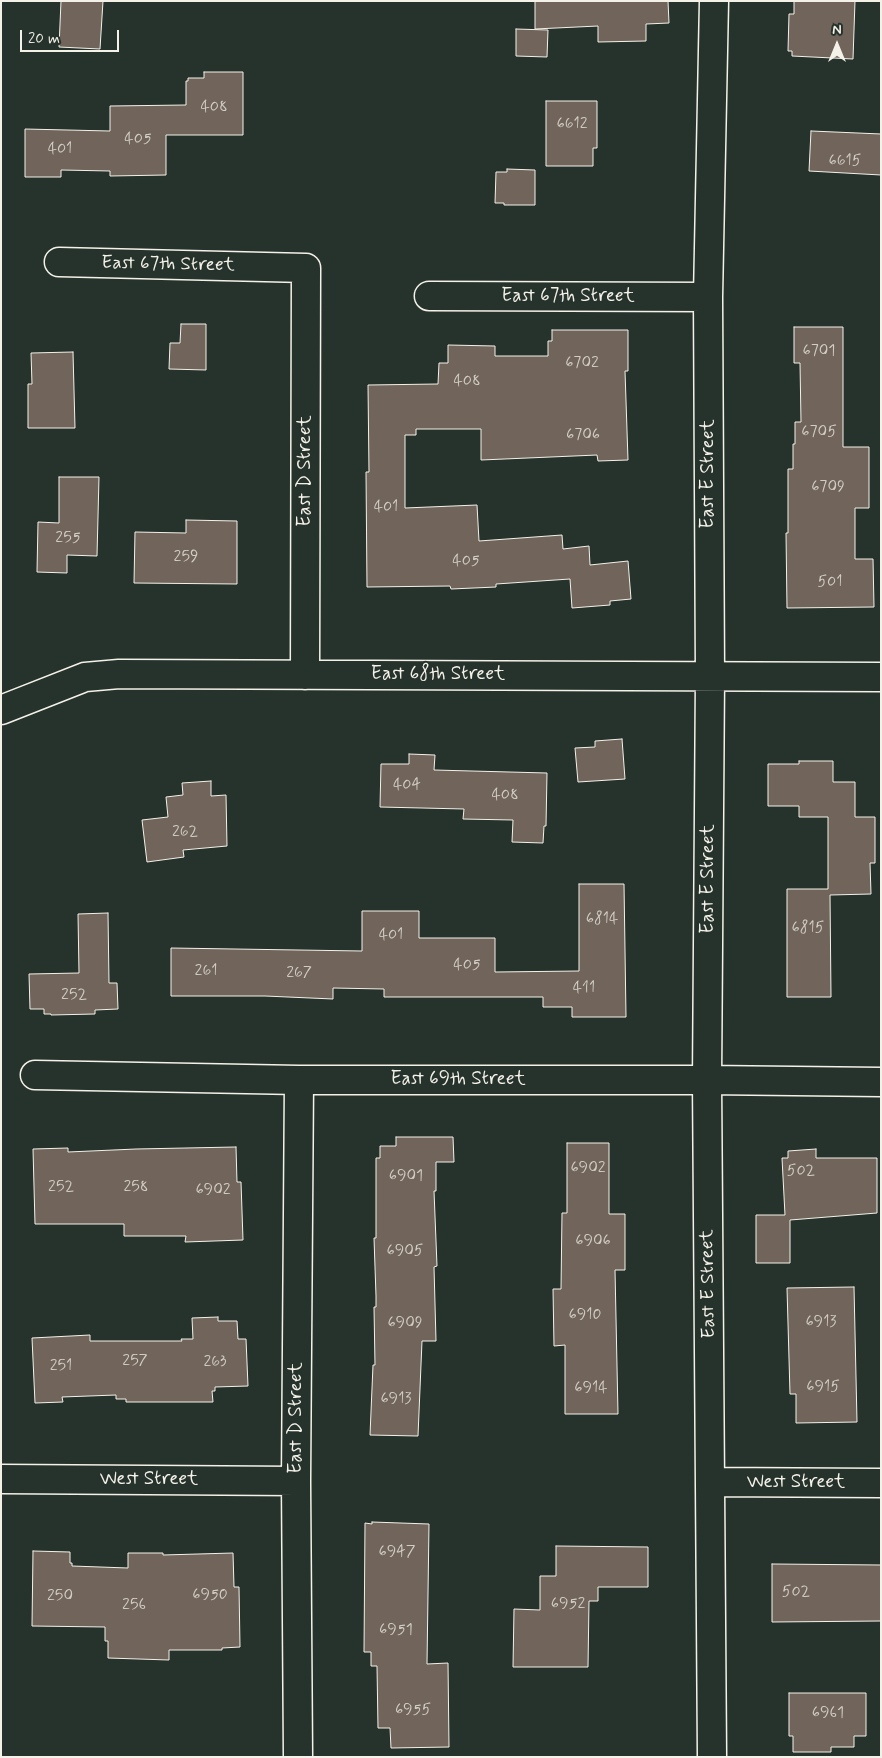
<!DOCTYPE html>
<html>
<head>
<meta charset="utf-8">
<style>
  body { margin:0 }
  #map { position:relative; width:882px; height:1758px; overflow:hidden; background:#26332d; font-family:Mynerve,sans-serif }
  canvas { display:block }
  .frame { position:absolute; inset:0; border:2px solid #f4f1e8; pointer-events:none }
  .north { position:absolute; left:812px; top:20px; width:50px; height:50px; -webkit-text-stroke:4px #26332d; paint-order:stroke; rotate:0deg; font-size:14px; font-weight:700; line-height:20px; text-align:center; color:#f4f1e8 }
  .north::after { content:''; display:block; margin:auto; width:18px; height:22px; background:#f4f1e8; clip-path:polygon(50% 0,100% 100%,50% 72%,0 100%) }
  .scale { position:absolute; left:20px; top:30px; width:99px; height:22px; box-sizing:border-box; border:2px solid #f4f1e8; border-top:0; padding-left:6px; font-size:15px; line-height:18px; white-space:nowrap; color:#f4f1e8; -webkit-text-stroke:4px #26332d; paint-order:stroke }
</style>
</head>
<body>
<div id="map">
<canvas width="882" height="1758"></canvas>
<div class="frame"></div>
<div class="north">N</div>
<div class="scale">20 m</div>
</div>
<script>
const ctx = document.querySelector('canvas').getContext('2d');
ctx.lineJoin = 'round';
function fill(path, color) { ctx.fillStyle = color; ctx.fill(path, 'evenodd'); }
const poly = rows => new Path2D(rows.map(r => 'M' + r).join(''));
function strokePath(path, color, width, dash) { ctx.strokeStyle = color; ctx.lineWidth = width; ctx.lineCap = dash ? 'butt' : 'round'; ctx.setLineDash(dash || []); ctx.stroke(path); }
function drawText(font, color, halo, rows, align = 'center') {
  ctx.font = font + ' Mynerve,sans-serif'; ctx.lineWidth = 4; ctx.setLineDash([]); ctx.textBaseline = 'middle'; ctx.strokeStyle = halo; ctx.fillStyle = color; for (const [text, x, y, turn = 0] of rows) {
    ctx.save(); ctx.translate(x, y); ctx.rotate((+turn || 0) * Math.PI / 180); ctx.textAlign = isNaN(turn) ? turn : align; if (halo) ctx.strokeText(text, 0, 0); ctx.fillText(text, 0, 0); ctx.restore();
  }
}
const building = poly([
  [61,1,103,1,100,49,59,47,61,1],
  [535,1,668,1,669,23,646,24,646,41,598,42,598,26,535,29,535,1],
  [794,1,855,1,853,59,792,56,792,51,788,51,789,14,794,14,794,1],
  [516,29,548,30,547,57,516,56,516,29],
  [204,72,243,72,243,135,166,135,166,175,110,176,110,171,61,170,61,177,25,177,25,129,110,131,110,106,186,105,186,81,188,81,188,78,204,78,204,72],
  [546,101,597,101,597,148,593,148,593,166,546,166,546,101],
  [811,131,881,134,881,175,809,171,811,131],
  [507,169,535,170,535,205,504,205,504,203,495,203,496,172,507,172,507,169],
  [181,324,206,324,206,370,169,369,170,343,180,343,181,324],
  [794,327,843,327,843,447,869,447,869,508,855,508,855,559,873,559,874,607,787,608,786,533,788,533,788,469,793,469,793,444,795,444,795,422,801,422,800,363,794,363,794,327],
  [552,330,628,330,628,371,625,371,628,460,598,461,597,455,481,460,481,429,416,429,416,435,405,435,405,508,477,505,479,541,562,535,563,549,589,546,590,565,628,561,631,599,610,601,610,605,572,608,570,579,496,584,496,587,451,589,450,586,367,587,366,472,369,472,368,385,438,384,439,363,448,363,448,345,495,346,495,356,548,356,548,341,552,341,552,330],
  [73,352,75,428,28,428,28,384,32,384,31,353,73,352],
  [59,477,99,477,97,556,67,555,67,573,37,572,38,522,59,523,59,477],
  [186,520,237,521,237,584,134,583,135,532,186,533,186,520],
  [622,739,625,779,578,782,575,748,595,747,595,741,622,739],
  [409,754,435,755,434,770,547,773,546,826,544,826,543,843,512,842,513,820,463,819,464,809,380,807,381,764,409,764,409,754],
  [799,761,833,761,833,782,855,782,855,817,875,817,875,863,870,863,871,894,830,895,831,997,787,997,787,889,828,889,828,817,799,817,799,806,768,806,768,764,799,764,799,761],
  [211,781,211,796,226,795,227,846,183,850,184,857,147,862,142,820,168,817,166,797,183,795,182,783,211,781],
  [579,884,624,884,626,1017,572,1017,572,1007,543,1007,543,997,384,997,384,989,333,988,333,999,265,996,171,996,171,948,362,951,362,911,419,911,419,938,495,938,495,972,579,971,579,884],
  [108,913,109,983,117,983,118,1009,95,1010,95,1014,51,1015,51,1014,44,1014,44,1009,30,1009,29,974,79,973,78,914,108,913],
  [396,1137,453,1137,454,1162,436,1162,436,1191,434,1191,437,1266,434,1267,436,1341,422,1341,418,1436,370,1435,373,1365,375,1365,374,1307,376,1307,376,1296,374,1238,376,1238,376,1158,380,1158,380,1146,396,1146,396,1137],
  [567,1143,609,1143,609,1214,625,1214,625,1270,615,1270,618,1414,565,1414,565,1345,554,1346,553,1289,561,1289,562,1213,567,1213,567,1143],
  [236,1147,237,1182,241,1182,243,1240,185,1242,186,1236,124,1236,124,1224,35,1224,33,1149,68,1148,68,1152,136,1149,236,1147],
  [816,1149,816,1158,877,1158,877,1213,790,1220,790,1263,756,1263,756,1215,785,1215,782,1158,788,1158,788,1151,816,1149],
  [854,1287,857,1422,796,1423,796,1394,790,1394,787,1288,854,1287],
  [218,1317,218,1321,237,1321,238,1339,246,1339,248,1386,215,1387,215,1391,212,1391,213,1402,126,1402,126,1399,116,1399,116,1395,62,1397,63,1402,35,1403,32,1338,90,1335,90,1341,182,1341,181,1339,193,1339,192,1318,218,1317],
  [372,1522,429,1524,427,1664,448,1663,449,1747,391,1748,390,1728,378,1728,377,1666,371,1666,371,1652,364,1652,365,1523,372,1524,372,1522],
  [556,1546,648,1547,648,1587,598,1587,598,1601,589,1601,588,1667,513,1667,514,1609,540,1610,540,1576,556,1576,556,1546],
  [33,1551,70,1552,70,1563,72,1563,72,1566,128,1568,128,1553,163,1553,163,1555,233,1553,234,1587,239,1587,240,1647,222,1648,222,1650,169,1650,169,1660,108,1658,108,1641,105,1641,105,1627,32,1626,33,1551],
  [772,1564,881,1565,881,1621,772,1622,772,1564],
  [789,1693,866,1693,866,1736,854,1736,854,1747,831,1747,831,1752,793,1752,793,1736,789,1736,789,1693]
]);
const minor = poly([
  [59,262,306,268,305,675],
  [429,296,708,297],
  [1,710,85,677,119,674,881,677],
  [35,1075,299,1080,707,1080,881,1082],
  [1,1479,296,1481],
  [711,1482,881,1483],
  [298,1757,296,1481,299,1080],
  [712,1757,707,1080,710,676,708,297,714,1]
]);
const numberNames = [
  ["408",214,108],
  ["6612",572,125],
  ["405",138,140],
  ["401",60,150],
  ["6615",845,162],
  ["6701",819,352],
  ["6702",582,364],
  ["408",467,382],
  ["6705",819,433],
  ["6706",583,436],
  ["6709",828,488],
  ["401",386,508],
  ["255",68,539],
  ["259",186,558],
  ["405",466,562],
  ["501",830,583],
  ["404",407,786],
  ["408",505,796],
  ["262",185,833],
  ["6814",602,920],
  ["6815",808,929],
  ["401",391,936],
  ["405",467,966],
  ["261",206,972],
  ["267",299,974],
  ["411",584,989],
  ["252",74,996],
  ["6902",588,1169],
  ["502",801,1172],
  ["6901",406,1177],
  ["252",61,1188],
  ["258",136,1188],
  ["6902",213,1191],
  ["6906",593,1242],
  ["6905",405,1252],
  ["6910",585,1316],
  ["6913",821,1323],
  ["6909",405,1324],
  ["257",135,1362],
  ["263",215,1363],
  ["251",61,1367],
  ["6915",823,1388],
  ["6914",591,1389],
  ["6913",396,1400],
  ["6947",397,1553],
  ["502",796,1593],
  ["6950",210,1596],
  ["250",60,1597],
  ["6952",568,1605],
  ["256",134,1606],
  ["6951",396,1631],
  ["6955",413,1711],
  ["6961",828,1714]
];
const streetNames = [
  ["East 67th Street",168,265,1],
  ["East 67th Street",568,297],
  ["East D Street",306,471,-90],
  ["East E Street",709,474,-90],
  ["East 68th Street",438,675],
  ["East E Street",709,879,-90],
  ["East 69th Street",458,1080],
  ["East E Street",709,1284,-91],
  ["East D Street",297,1418,-90],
  ["West Street",149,1480],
  ["West Street",796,1483]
];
fill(building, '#70645b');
strokePath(building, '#f4f1e8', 1);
strokePath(minor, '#f4f1e8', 31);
strokePath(minor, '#26332d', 28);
drawText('16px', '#d3cec5', null, numberNames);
drawText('19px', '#f4f1e8', '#26332d', streetNames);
</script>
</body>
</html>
